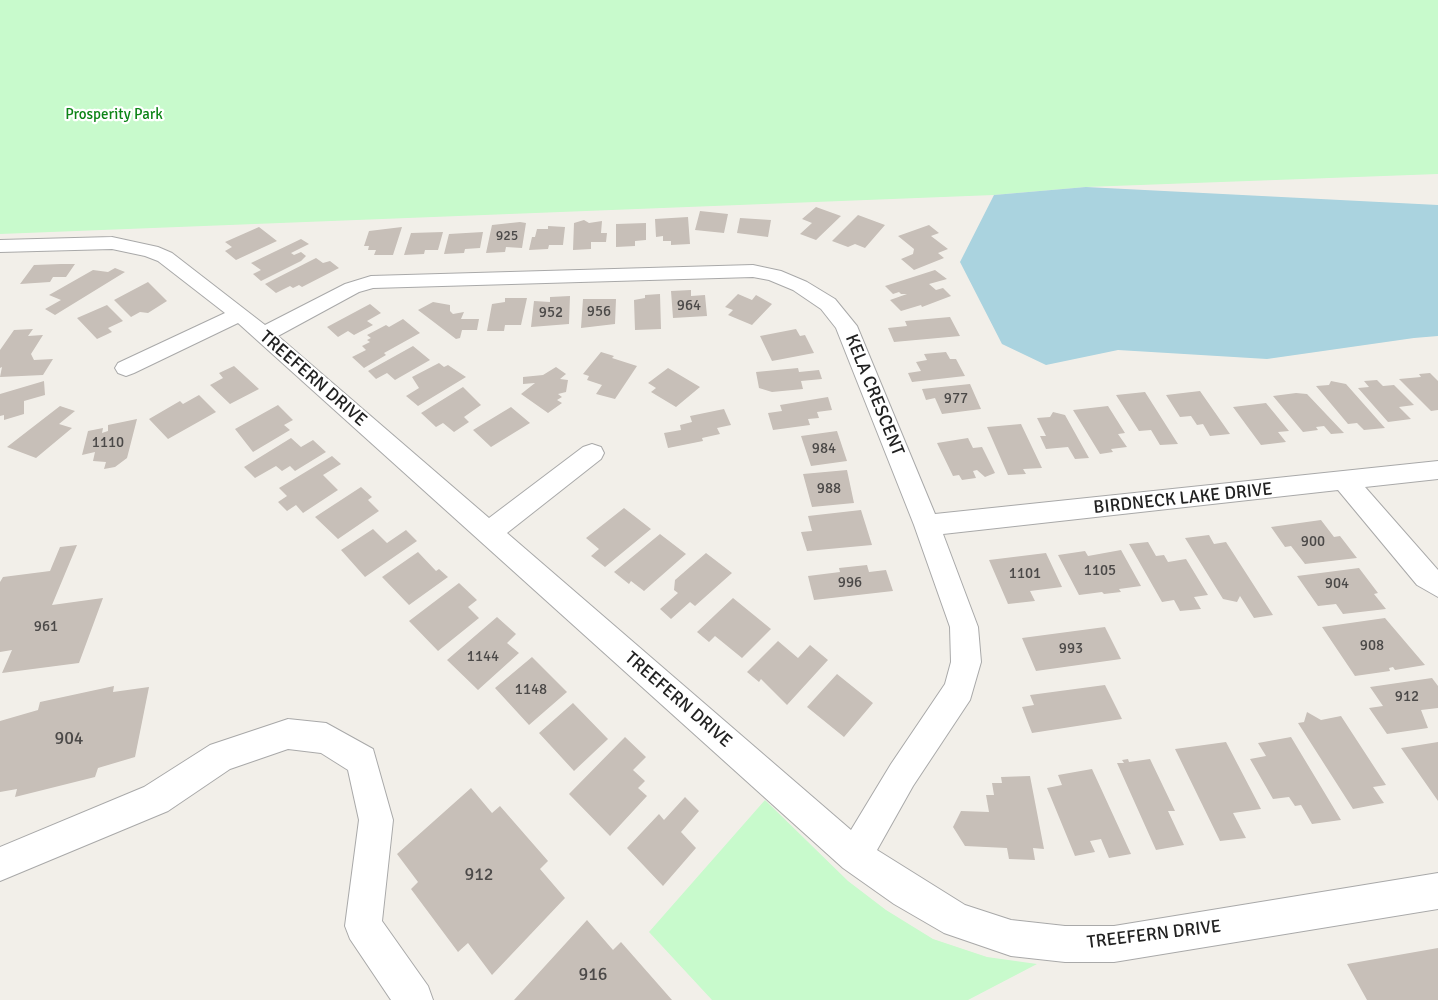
<!DOCTYPE html>
<html>
<head>
<meta charset="utf-8">
<style>
  body { margin:0 }
  canvas { display:block; background:#f2efe9 }
</style>
</head>
<body>
<canvas width="1438" height="1000"></canvas>
<script>
const ctx = document.querySelector('canvas').getContext('2d');
ctx.lineJoin = 'round';
function fill(path, color) { ctx.fillStyle = color; ctx.fill(path, 'evenodd'); }
const poly = rows => new Path2D(rows.map(r => 'M' + r).join(''));
function strokePath(path, color, width, dash) { ctx.strokeStyle = color; ctx.lineWidth = width; ctx.lineCap = dash ? 'butt' : 'round'; ctx.setLineDash(dash || []); ctx.stroke(path); }
function drawText(font, color, halo, rows, align = 'center') {
  ctx.font = font + ' Signika,sans-serif'; ctx.lineWidth = 4.5; ctx.setLineDash([]); ctx.textBaseline = 'middle'; ctx.strokeStyle = halo; ctx.fillStyle = color; for (const [text, x, y, turn = 0] of rows) {
    ctx.save(); ctx.translate(x, y); ctx.rotate((+turn || 0) * Math.PI / 180); ctx.textAlign = isNaN(turn) ? turn : align; if (halo) ctx.strokeText(text, 0, 0); ctx.fillText(text, 0, 0); ctx.restore();
  }
}
const park = poly([
  [0,0,1438,0,1438,174,1086,187,994,195,0,234],
  [765,800,848,881,886,910,933,939,987,957,1037,964,968,1000,712,1000,649,932]
]);
const water = poly([
  [1086,187,1438,205,1438,336,1414,338,1267,359,1118,350,1046,365,1002,344,960,262,994,195]
]);
const building = poly([
  [816,207,841,216,816,240,800,234,812,223,802,219],
  [700,211,728,214,724,233,695,230],
  [858,215,885,225,865,248,855,244,848,247,832,241],
  [688,217,690,244,671,245,671,241,663,241,663,236,656,237,655,219],
  [740,218,771,220,768,237,737,233],
  [584,220,589,223,602,221,601,233,607,233,606,242,591,242,591,249,573,250,574,223],
  [520,222,526,223,522,248,506,247,505,252,486,253,492,225],
  [646,223,646,240,635,241,635,246,616,247,616,224],
  [929,225,939,233,931,236,948,249,938,253,944,258,914,270,901,259,913,254,914,249,898,236],
  [548,226,565,227,563,245,549,245,548,249,529,250,532,237,535,237,537,229,548,229],
  [259,227,277,241,236,260,225,251,232,247,225,242],
  [402,227,393,255,374,255,376,250,368,250,369,246,364,246,369,231],
  [443,232,438,250,425,250,424,254,404,255,411,233],
  [483,232,480,248,465,249,464,253,444,254,449,234],
  [301,239,309,244,291,253,294,255,301,252,306,256,301,261,261,281,253,274,261,270,251,263],
  [316,258,323,263,330,261,339,268,302,287,299,285,293,288,290,286,276,293,265,284],
  [61,264,75,264,66,277,53,277,50,282,20,284,34,265],
  [115,268,125,272,55,315,45,309,61,300,49,295,93,270,108,272],
  [935,270,947,279,929,284,936,290,943,288,951,296,922,307,921,305,901,311,890,300,907,294,901,294,899,292,893,294,885,286],
  [148,282,167,301,148,313,140,312,131,317,114,300],
  [691,290,691,296,705,295,707,316,673,318,671,291],
  [660,294,661,329,635,330,634,300,645,298,645,295],
  [738,294,752,300,756,295,772,304,752,325,728,315,733,310,725,307],
  [570,296,569,324,531,327,534,301,550,302,550,297],
  [505,298,527,298,521,325,505,325,504,331,487,331,492,304,505,302],
  [583,299,616,299,615,324,581,328],
  [433,302,450,305,450,311,453,314,464,312,461,319,479,319,477,330,462,330,460,338,456,339,418,310],
  [370,304,381,313,367,321,373,325,354,335,348,331,338,337,327,327],
  [107,305,123,321,108,328,112,332,97,339,77,318],
  [950,317,960,336,894,342,888,328,907,326,905,321],
  [403,319,420,333,384,353,386,355,364,368,352,357,366,350,362,346,370,342,367,340,371,338,367,335,386,325,389,327],
  [33,329,28,336,43,335,31,354,34,360,53,359,43,375,0,377,2,367,0,368,0,350,14,330],
  [796,329,800,336,805,335,814,353,772,361,760,336],
  [413,346,430,360,395,380,387,373,376,379,368,371],
  [601,352,614,356,612,358,637,366,615,399,596,394,602,385,587,380,589,376,583,374],
  [946,352,950,359,956,359,965,376,912,382,908,373,921,371,916,362,927,360,924,354],
  [439,363,444,367,448,365,466,377,418,406,406,396,419,388,412,377],
  [234,366,259,389,230,404,210,385,223,378,219,373],
  [556,367,566,374,560,379,568,380,566,392,558,394,562,397,557,400,562,403,548,413,521,394,535,383,523,384,523,377,543,375],
  [668,368,700,387,676,407,651,392,656,388,648,383],
  [798,368,799,372,819,370,822,379,801,381,803,389,772,392,759,388,756,372],
  [1430,373,1438,381,1438,410,1431,411,1399,379,1421,377,1419,374],
  [1377,380,1383,386,1394,385,1414,405,1399,407,1411,419,1388,422,1358,388,1369,387,1364,381],
  [44,381,45,395,24,401,24,414,4,420,4,415,0,416,0,394],
  [1331,381,1346,384,1385,428,1364,430,1357,423,1348,424,1316,386,1329,385],
  [970,384,981,409,942,414,935,398,926,400,922,389],
  [463,387,481,405,464,417,469,422,454,432,443,423,436,427,421,413],
  [1200,391,1230,434,1210,436,1203,424,1197,425,1191,416,1180,417,1166,395],
  [1145,392,1178,444,1160,445,1151,430,1139,431,1116,395],
  [1296,393,1307,394,1344,433,1331,434,1324,426,1316,427,1318,430,1303,432,1273,396],
  [199,395,216,412,168,439,149,419,180,401,183,404],
  [828,397,832,410,817,412,819,418,808,419,810,425,773,430,768,413,782,411,780,405],
  [1266,403,1289,431,1278,432,1286,442,1261,445,1233,407],
  [278,405,293,420,284,425,290,430,253,452,235,429],
  [60,406,75,411,59,424,72,428,36,458,7,447],
  [1108,406,1125,433,1118,434,1127,447,1111,449,1113,452,1100,454,1073,410],
  [511,407,530,423,491,447,473,430],
  [724,409,731,425,717,428,720,434,702,438,703,441,668,448,664,433,681,430,680,425,692,422,690,416],
  [1053,412,1065,415,1089,458,1075,459,1068,447,1046,449,1040,436,1046,436,1037,418,1050,417],
  [137,419,127,458,115,467,104,469,106,462,93,461,95,452,82,455,88,431,103,428,102,433,108,431,108,425],
  [1021,424,1042,468,1023,469,1026,474,1008,475,987,427],
  [837,431,847,461,811,466,801,436],
  [291,438,301,447,313,440,326,452,295,471,290,466,282,471,276,466,255,478,244,467],
  [968,438,973,448,982,447,995,473,985,477,977,470,973,471,976,478,962,480,959,475,953,476,937,443],
  [332,456,341,464,323,475,338,490,303,513,296,505,287,511,278,502,287,496,279,488],
  [847,470,854,503,812,507,803,474],
  [361,487,372,497,368,500,379,511,338,539,315,517],
  [624,508,651,529,605,567,591,556,599,549,586,538],
  [861,510,872,545,807,551,801,532,812,531,808,516],
  [1321,520,1334,537,1340,536,1357,558,1305,564,1291,546,1285,547,1271,527],
  [373,529,387,543,406,530,417,541,365,577,341,550],
  [660,534,686,554,644,591,631,581,629,584,614,572],
  [1209,535,1214,544,1226,542,1273,615,1254,618,1240,596,1237,602,1223,599,1185,538],
  [1148,542,1156,556,1164,555,1168,562,1186,559,1208,595,1194,597,1201,609,1180,611,1174,600,1162,602,1129,544],
  [77,545,52,605,103,598,79,663,2,673,12,650,0,652,0,582,3,577,50,571,60,547],
  [1121,550,1141,586,1119,589,1121,592,1104,594,1102,592,1079,595,1058,555,1085,551,1088,556],
  [418,552,436,571,439,569,448,577,409,605,382,577],
  [706,553,732,573,695,606,690,602,671,619,660,609,678,593,674,590,675,580],
  [1046,553,1062,587,1030,591,1035,601,1008,604,989,560],
  [867,565,869,572,886,570,893,591,814,600,808,576,840,572,839,568],
  [1359,568,1378,593,1374,594,1386,609,1343,614,1336,604,1318,606,1297,576],
  [459,583,477,600,468,607,479,618,438,651,409,621],
  [733,598,771,629,742,658,715,636,709,642,697,632],
  [497,617,516,634,507,643,519,653,478,690,447,660],
  [1385,618,1425,665,1395,670,1393,667,1389,668,1390,671,1355,676,1322,627],
  [1105,627,1121,659,1036,671,1022,638],
  [778,641,798,658,810,645,828,660,787,705,761,679,759,682,747,672],
  [532,657,567,692,529,725,495,688],
  [837,674,873,703,844,737,807,707],
  [1432,678,1438,686,1438,708,1421,710,1428,728,1387,734,1369,708,1383,706,1370,687],
  [1105,685,1122,719,1032,733,1022,707,1034,705,1030,695],
  [114,686,113,692,149,687,135,757,98,768,95,777,15,797,17,789,0,792,0,721,38,710,40,702],
  [573,703,608,739,574,771,539,733],
  [1307,712,1321,720,1341,716,1386,785,1373,787,1384,803,1353,809,1298,723,1304,722],
  [625,737,646,757,633,770,645,781,638,788,647,796,610,836,569,794],
  [1291,737,1341,820,1312,824,1301,805,1295,806,1289,797,1273,799,1250,759,1266,756,1258,743],
  [1226,742,1261,809,1233,813,1246,838,1220,841,1175,749],
  [1438,742,1438,801,1401,748],
  [1128,759,1129,762,1150,759,1175,811,1168,811,1184,845,1156,850,1117,763,1124,763,1122,760],
  [1092,769,1131,854,1109,858,1101,839,1090,841,1095,852,1075,856,1047,788,1062,785,1058,775],
  [1030,776,1044,849,1033,848,1035,860,1009,859,1007,848,965,846,953,827,961,811,989,812,986,795,994,795,992,783,1002,783,1001,777],
  [471,788,492,813,500,806,548,861,540,869,565,898,492,975,468,943,458,952,411,889,418,882,397,854],
  [685,797,699,811,681,832,696,848,663,886,627,848,659,814,664,820],
  [587,920,613,950,621,942,672,1000,514,1000],
  [1438,948,1438,1000,1367,1000,1347,964]
]);
const street = poly([
  [112,237,158,247,172,253,265,325,345,284,371,276,753,265,781,271,807,282,835,299,857,326,935,514,1438,461,1438,479,1365,487,1438,570,1438,597,1417,585,1338,490,943,534,978,627,981,662,970,700,913,786,877,850,965,905,1011,920,1065,926,1114,926,1438,873,1438,909,1114,962,1065,962,1011,956,944,933,894,904,843,868,238,323,134,373,126,376,118,373,115,368,118,363,225,313,158,261,145,256,112,249,0,252,0,240,112,237],
  [753,277,769,280,793,290,821,309,836,328,914,525,950,627,951,662,945,684,891,764,851,830,507,533,601,459,604,453,601,447,592,444,583,447,489,518,278,336,359,292,373,288,753,277],
  [288,719,326,723,373,749,393,820,382,921,428,986,433,1000,391,1000,350,939,345,926,359,820,348,770,321,753,288,749,230,769,168,811,0,881,0,847,144,787,210,745,288,719]
]);
const farNumbernames = [
  ["925",507,236]
];
const farParknames = [
  ["Prosperity Park",114,115]
];
const numberNames = [
  ["964",689,306],
  ["956",599,312],
  ["952",551,313],
  ["977",956,399],
  ["1110",108,443],
  ["984",824,449],
  ["988",829,489],
  ["900",1313,542],
  ["1105",1100,571],
  ["1101",1025,574],
  ["996",850,583],
  ["904",1337,584],
  ["961",46,627],
  ["908",1372,646],
  ["993",1071,649],
  ["1144",483,657],
  ["1148",531,690],
  ["912",1407,697]
];
const streetNames = [
  ["TREEFERN DRIVE",313,379,41],
  ["KELA CRESCENT",874,395,68],
  ["BIRDNECK LAKE DRIVE",1183,499,-6],
  ["TREEFERN DRIVE",678,700,41],
  ["TREEFERN DRIVE",1154,935,-7]
];
const nearNumbernames = [
  ["904",69,739],
  ["912",479,875],
  ["916",593,975]
];
fill(park, '#c8facc');
fill(water, '#aad3df');
fill(building, '#c7bfb8');
strokePath(street, '#a9a9a9', 2);
fill(street, '#fff');
drawText('14px', '#4b4948', null, farNumbernames);
drawText('15px', '#0c8416', '#fff', farParknames);
drawText('15px', '#4b4948', null, numberNames);
drawText('18px', '#222', '#fff', streetNames);
drawText('18px', '#4b4948', null, nearNumbernames);
</script>
</body>
</html>
